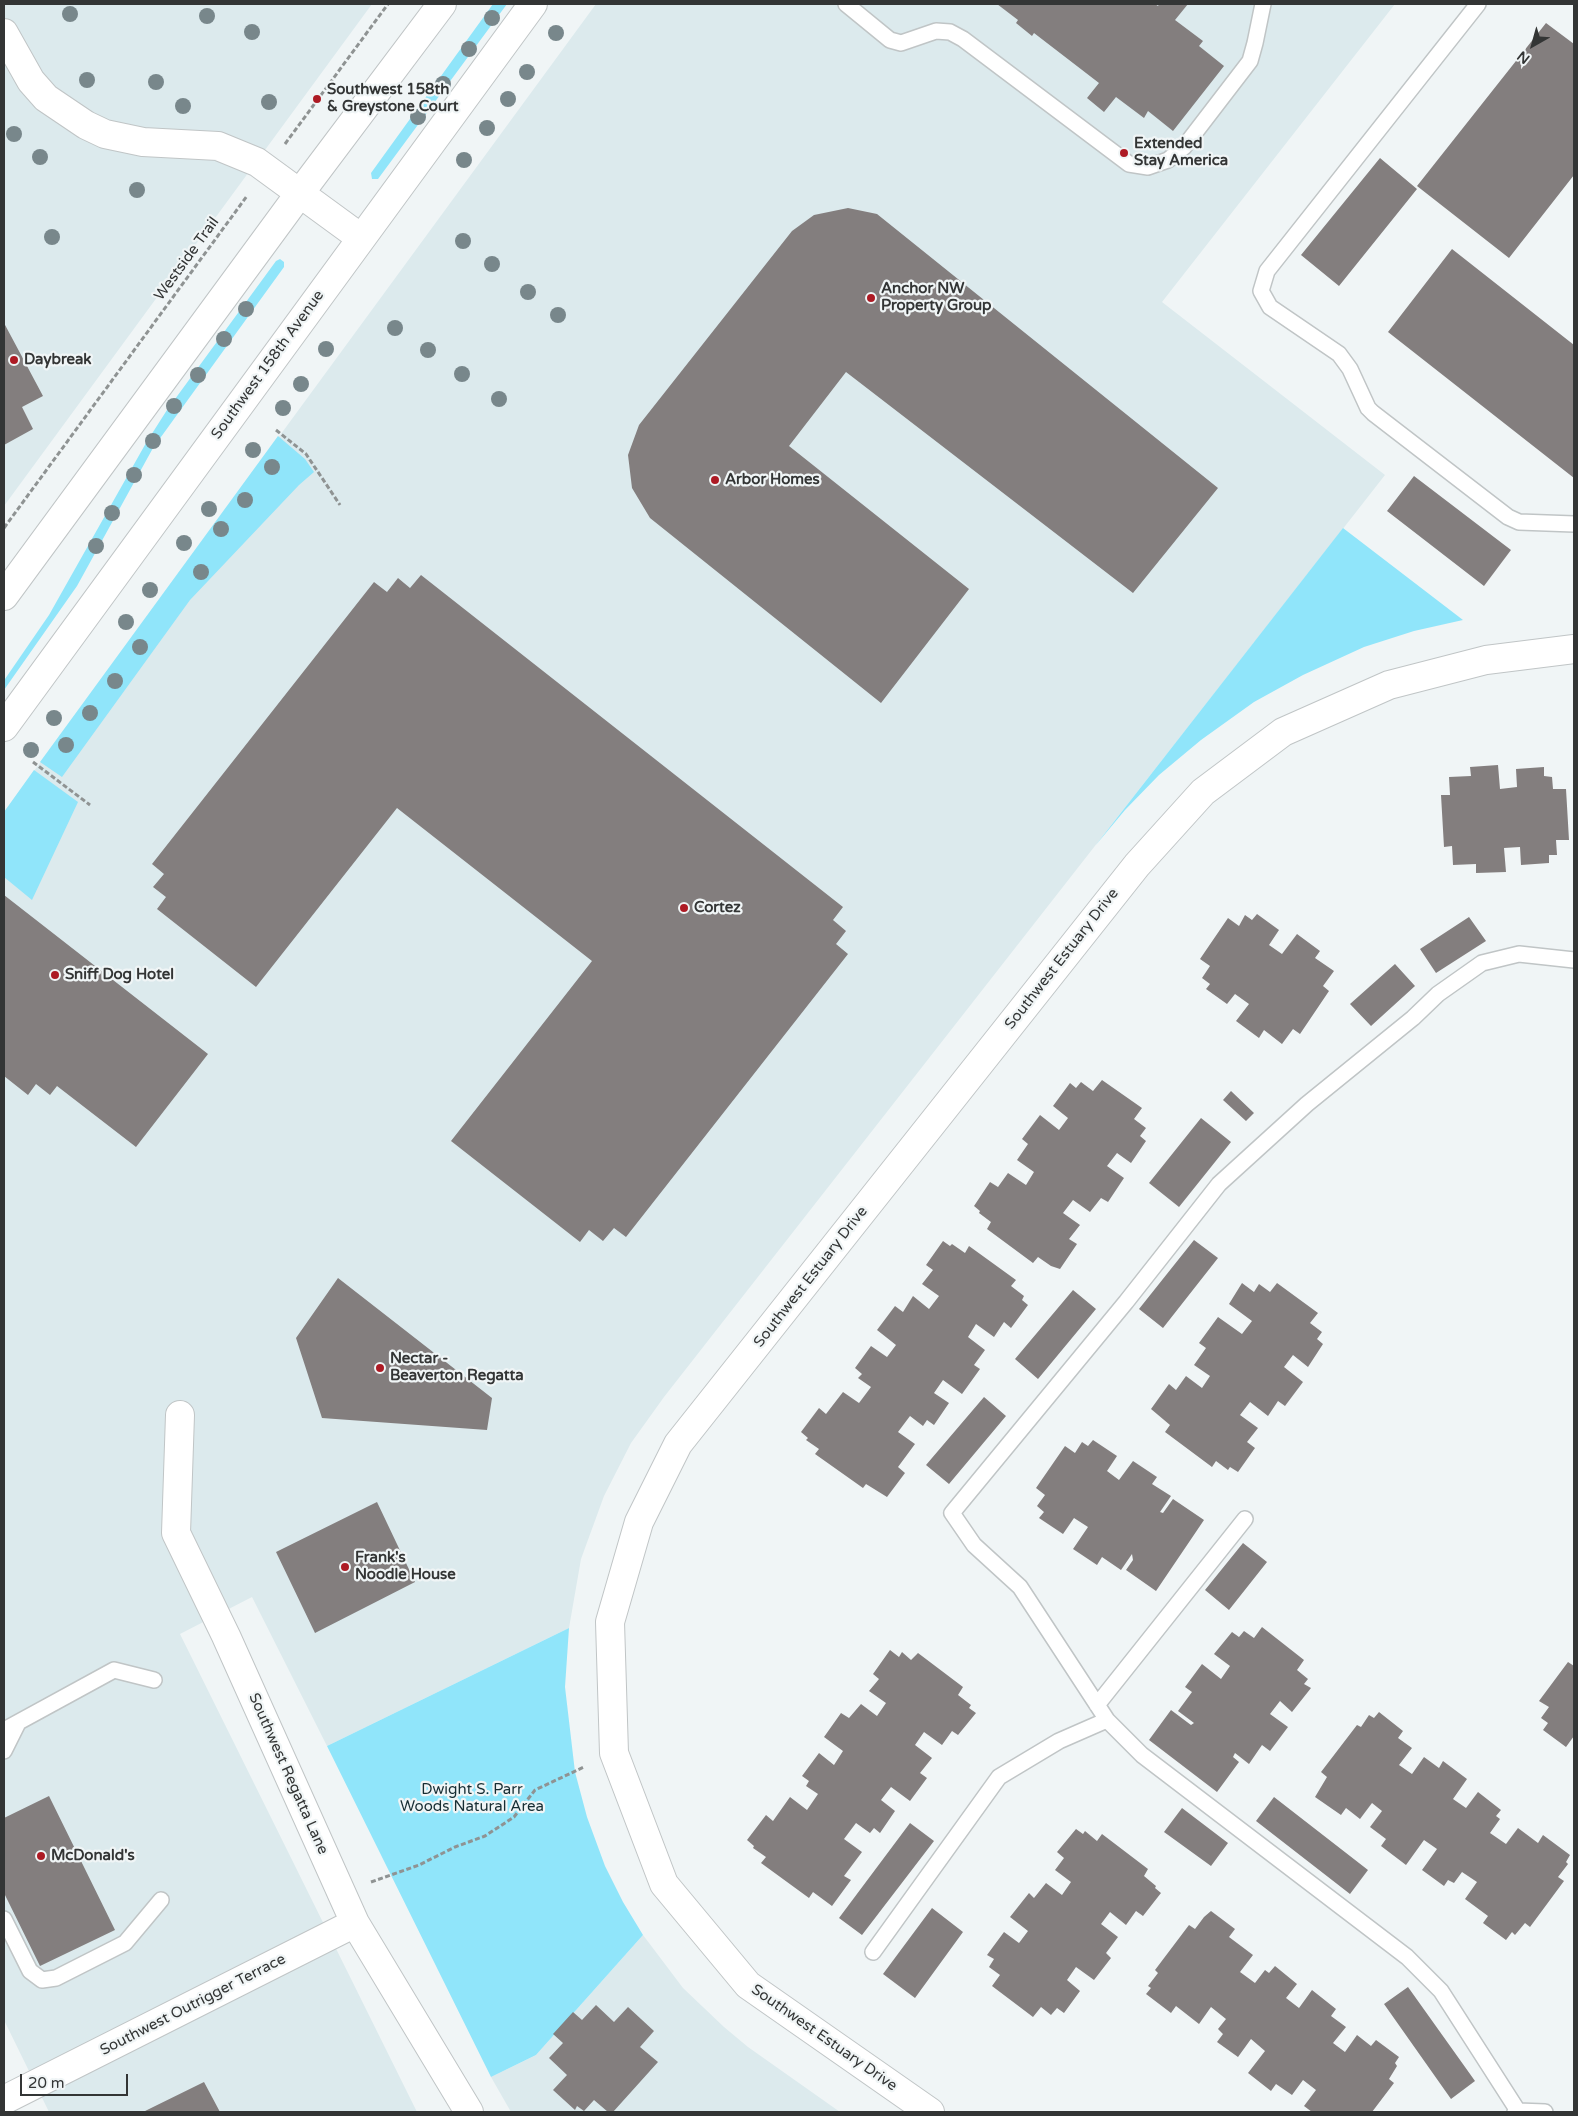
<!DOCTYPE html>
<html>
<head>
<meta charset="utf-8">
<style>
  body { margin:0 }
  #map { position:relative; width:1578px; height:2116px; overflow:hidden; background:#f0f5f6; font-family:"Varela Round",sans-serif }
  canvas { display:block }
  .frame { position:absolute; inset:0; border:5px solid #333535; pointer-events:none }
  .north { position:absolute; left:1508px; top:20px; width:50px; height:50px; -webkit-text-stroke:4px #f0f5f6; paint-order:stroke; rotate:218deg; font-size:14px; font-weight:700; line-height:20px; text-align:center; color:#333535 }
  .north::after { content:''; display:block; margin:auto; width:18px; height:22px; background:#333535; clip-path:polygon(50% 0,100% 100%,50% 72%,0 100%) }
  .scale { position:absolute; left:20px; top:2074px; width:108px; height:22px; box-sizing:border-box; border:2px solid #333535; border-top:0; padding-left:6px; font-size:15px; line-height:18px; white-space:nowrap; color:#333535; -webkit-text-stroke:4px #f0f5f6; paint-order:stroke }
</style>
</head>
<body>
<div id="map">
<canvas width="1578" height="2116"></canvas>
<div class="frame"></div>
<div class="north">N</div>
<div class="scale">20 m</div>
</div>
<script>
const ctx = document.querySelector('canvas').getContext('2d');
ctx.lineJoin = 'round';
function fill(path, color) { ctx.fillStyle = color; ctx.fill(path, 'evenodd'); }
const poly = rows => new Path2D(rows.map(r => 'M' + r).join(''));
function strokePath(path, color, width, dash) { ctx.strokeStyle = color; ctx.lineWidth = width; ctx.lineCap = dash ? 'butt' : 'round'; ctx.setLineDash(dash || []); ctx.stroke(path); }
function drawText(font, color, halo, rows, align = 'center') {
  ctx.font = font + ' "Varela Round",sans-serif'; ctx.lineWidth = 4.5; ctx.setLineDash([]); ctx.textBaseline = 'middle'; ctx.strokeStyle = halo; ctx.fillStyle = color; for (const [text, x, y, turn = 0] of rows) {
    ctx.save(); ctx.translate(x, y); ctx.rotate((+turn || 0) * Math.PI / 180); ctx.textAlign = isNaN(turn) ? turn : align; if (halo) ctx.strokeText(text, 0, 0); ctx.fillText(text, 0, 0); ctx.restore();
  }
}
const built = poly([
  [4,4,372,4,4,506],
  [596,4,1395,4,1162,302,1385,475,664,1397,631,1443,604,1496,581,1559,569,1628,327,1746,252,1597,180,1634,417,2112,49,2112,4,2020,4,812],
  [643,1935,683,1988,724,2027,748,2047,840,2112,511,2112,491,2077,536,2055]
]);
const green = poly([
  [493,4,507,4,378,179,372,179,371,173],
  [280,259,284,262,284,267,153,448,77,586,4,690,5,679,49,615,146,443,167,410,276,261],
  [278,436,305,459,314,472,299,485,190,600,62,777,40,762],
  [1343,528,1463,620,1414,631,1364,647,1303,675,1254,702,1201,740,1159,775,1125,810,1095,846],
  [34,770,78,802,32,900,4,877,4,812],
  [569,1628,565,1687,575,1772,587,1817,605,1866,623,1902,643,1935,536,2055,491,2077,327,1746]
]);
const building = poly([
  [997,4,1155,4,1158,6,1159,4,1188,4,1175,20,1203,41,1199,46,1224,66,1173,131,1148,111,1144,118,1116,97,1104,112,1087,98,1099,83,1034,33,1032,36,1016,23,1018,20],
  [1546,23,1574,44,1574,175,1509,258,1417,186],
  [1380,158,1417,189,1339,286,1301,255],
  [848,208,877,214,1218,488,1133,593,846,372,789,446,969,589,881,703,650,518,632,488,628,455,639,425,792,231,814,215],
  [1452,249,1574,345,1574,478,1388,332],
  [4,323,43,396,22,407,33,429,4,445],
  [1414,476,1511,550,1484,586,1387,511],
  [421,575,843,907,833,920,846,931,836,944,848,954,626,1237,614,1228,603,1241,589,1230,580,1242,451,1141,592,961,397,808,256,987,157,909,166,897,153,887,164,874,152,864,374,582,387,592,398,578,410,588],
  [1498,765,1500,789,1517,787,1516,769,1544,767,1544,776,1552,777,1553,789,1566,789,1569,840,1556,840,1557,855,1549,855,1549,863,1521,865,1520,847,1504,848,1506,872,1476,873,1476,864,1453,865,1452,846,1444,847,1441,795,1450,795,1449,777,1471,776,1470,767],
  [4,895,208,1054,136,1147,57,1086,50,1095,36,1084,28,1095,4,1076],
  [1257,914,1279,930,1269,945,1282,954,1297,934,1320,951,1315,958,1334,971,1323,986,1329,991,1300,1034,1293,1029,1282,1044,1264,1030,1259,1038,1236,1021,1249,1004,1235,994,1227,1004,1206,989,1210,984,1202,978,1210,966,1200,959,1228,918,1239,926,1245,915,1252,920],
  [1469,917,1486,941,1436,973,1420,949],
  [1395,964,1415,986,1371,1026,1350,1004],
  [1102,1080,1142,1108,1134,1119,1146,1128,1140,1136,1146,1141,1131,1163,1117,1153,1107,1166,1124,1178,1108,1202,1101,1198,1090,1212,1073,1200,1063,1213,1080,1225,1069,1239,1077,1244,1060,1269,1051,1266,1038,1257,1033,1263,987,1229,991,1222,979,1213,980,1211,974,1206,990,1182,998,1187,1008,1173,1026,1185,1034,1172,1017,1160,1028,1144,1022,1139,1040,1115,1059,1130,1068,1118,1053,1106,1070,1083,1076,1088,1081,1082,1093,1091],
  [1231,1091,1254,1113,1246,1121,1223,1100],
  [1201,1118,1231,1142,1179,1207,1149,1183],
  [1194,1240,1218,1258,1163,1328,1139,1309],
  [943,1241,950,1246,952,1244,965,1253,969,1246,1016,1280,1011,1286,1024,1296,1022,1300,1028,1305,1011,1328,1004,1322,994,1337,976,1324,968,1337,985,1350,974,1365,980,1369,962,1394,943,1380,934,1393,949,1403,934,1425,927,1420,923,1426,910,1416,898,1432,915,1444,898,1467,905,1473,887,1497,866,1484,863,1488,815,1454,819,1449,806,1440,808,1438,801,1432,819,1408,826,1414,843,1392,859,1403,871,1387,858,1378,862,1374,855,1368,871,1346,887,1357,896,1345,877,1330,895,1306,903,1312,913,1296,929,1309,939,1296,922,1284,933,1270,926,1265],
  [338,1278,492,1398,487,1430,322,1418,296,1338],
  [1242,1283,1254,1292,1259,1284,1270,1292,1277,1283,1318,1313,1310,1323,1322,1332,1317,1339,1323,1344,1308,1367,1293,1355,1284,1367,1303,1382,1285,1406,1278,1401,1268,1416,1250,1402,1240,1415,1258,1428,1247,1442,1255,1448,1238,1472,1230,1467,1228,1470,1216,1461,1212,1467,1165,1432,1170,1425,1151,1409,1169,1384,1176,1390,1186,1376,1202,1388,1210,1376,1194,1365,1206,1348,1199,1343,1218,1317,1242,1334,1252,1321,1229,1304],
  [1073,1290,1096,1309,1038,1379,1015,1359],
  [984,1397,1006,1416,949,1484,926,1465],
  [1093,1440,1117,1456,1107,1471,1119,1480,1133,1461,1157,1477,1152,1484,1171,1496,1160,1512,1163,1513,1173,1499,1204,1520,1156,1591,1126,1570,1133,1560,1132,1554,1121,1570,1102,1557,1097,1565,1073,1549,1088,1527,1074,1518,1063,1534,1039,1518,1044,1512,1037,1506,1045,1495,1036,1488,1065,1446,1075,1453,1082,1442,1088,1446],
  [377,1502,415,1582,315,1633,276,1552],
  [1243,1543,1267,1562,1229,1610,1205,1590],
  [1262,1627,1304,1660,1297,1670,1308,1679,1304,1684,1311,1688,1292,1712,1280,1701,1270,1714,1288,1727,1270,1751,1262,1745,1249,1764,1235,1753,1233,1757,1239,1762,1217,1792,1149,1740,1171,1710,1191,1725,1194,1723,1178,1711,1192,1692,1185,1687,1202,1664,1221,1679,1230,1666,1214,1654,1232,1632,1239,1637,1244,1631,1254,1638],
  [890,1650,899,1657,902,1652,911,1660,918,1653,963,1687,958,1695,971,1705,969,1708,976,1713,958,1735,952,1731,942,1745,924,1732,915,1745,932,1758,920,1773,927,1778,910,1801,891,1787,881,1800,895,1811,880,1833,874,1828,870,1833,856,1823,844,1839,862,1852,844,1876,851,1880,832,1906,813,1892,809,1898,761,1863,766,1857,753,1848,754,1846,747,1840,766,1815,773,1821,790,1797,807,1810,818,1794,806,1786,809,1781,802,1776,819,1753,834,1765,843,1751,824,1737,841,1713,849,1718,861,1704,877,1716,886,1703,869,1691,879,1679,873,1674],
  [1568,1662,1574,1666,1574,1736,1566,1747,1543,1730,1548,1723,1541,1718,1549,1707,1539,1701],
  [1379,1712,1403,1731,1398,1738,1412,1748,1399,1765,1412,1774,1424,1757,1439,1768,1443,1761,1467,1779,1453,1799,1466,1808,1478,1792,1501,1810,1496,1816,1500,1819,1490,1833,1506,1844,1518,1828,1538,1843,1543,1835,1570,1855,1566,1862,1568,1864,1558,1877,1564,1881,1530,1927,1525,1923,1515,1935,1512,1932,1506,1940,1483,1923,1488,1916,1465,1899,1477,1882,1462,1872,1454,1883,1448,1880,1444,1886,1422,1870,1437,1849,1424,1840,1406,1865,1381,1846,1386,1839,1370,1827,1382,1811,1372,1803,1360,1819,1346,1808,1341,1815,1315,1797,1327,1777,1321,1772,1357,1725,1361,1727,1369,1715,1374,1718],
  [49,1796,115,1930,40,1966,4,1893,4,1818],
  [1274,1797,1368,1870,1350,1894,1256,1821],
  [1182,1808,1228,1843,1211,1866,1164,1832],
  [910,1823,934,1841,862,1935,839,1918],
  [1076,1829,1083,1834,1085,1831,1097,1841,1102,1834,1148,1869,1144,1876,1156,1886,1155,1888,1161,1893,1143,1916,1136,1911,1126,1925,1110,1912,1101,1924,1118,1937,1106,1953,1111,1958,1094,1980,1076,1967,1067,1980,1080,1991,1064,2013,1057,2008,1051,2015,1041,2007,1033,2017,992,1986,1000,1975,989,1967,994,1959,987,1955,1004,1932,1019,1943,1028,1931,1010,1917,1029,1893,1034,1898,1046,1883,1062,1895,1071,1882,1055,1870,1064,1858,1057,1852],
  [932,1908,963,1932,915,1998,883,1974],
  [1211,1911,1235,1929,1229,1937,1253,1955,1240,1972,1255,1983,1265,1970,1269,1973,1275,1966,1297,1984,1286,1998,1299,2008,1312,1990,1336,2009,1331,2016,1346,2027,1333,2043,1345,2052,1357,2035,1371,2046,1376,2040,1399,2057,1395,2063,1397,2066,1389,2079,1394,2083,1372,2112,1312,2112,1304,2106,1316,2090,1303,2080,1292,2095,1276,2084,1271,2091,1248,2073,1265,2051,1251,2039,1238,2057,1217,2042,1223,2034,1218,2029,1226,2019,1211,2007,1199,2024,1176,2006,1171,2013,1146,1994,1151,1988,1148,1986,1158,1973,1155,1970,1189,1925,1195,1929,1204,1917],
  [1408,1987,1475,2081,1451,2099,1384,2004],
  [596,2005,614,2022,628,2007,654,2031,640,2047,658,2062,613,2112,608,2112,594,2100,584,2111,577,2106,575,2110,553,2090,567,2075,549,2058,563,2043,553,2034,573,2012,582,2020],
  [204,2082,220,2112,143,2112]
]);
const path = poly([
  [285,144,388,4],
  [276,430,306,454,340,505],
  [4,528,247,196],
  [33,762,90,805],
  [371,1882,419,1865,455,1847,485,1836,514,1817,535,1790,584,1767]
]);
const lane = poly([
  [846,4,890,40,901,43,936,31,950,32,963,39,1129,164,1148,167,1168,160,1184,147,1250,61,1255,43,1263,4],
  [1478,4,1267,271,1261,291,1270,307,1339,354,1350,369,1368,408,1373,413,1508,517,1519,522,1574,524],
  [1097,1705,1245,1519],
  [4,1730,114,1670,154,1680],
  [4,1751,18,1723],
  [4,1919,30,1971,42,1980,56,1978,125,1943,161,1900],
  [873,1952,999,1777,1059,1741,1107,1720],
  [1518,2111,1441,1991,1407,1957,1142,1755,1107,1720,1020,1587,974,1545,952,1513,1126,1302,1219,1184,1307,1104,1413,1018,1438,994,1482,963,1519,954,1574,960],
  [1515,2112,1518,2111,1545,2112]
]);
const street = poly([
  [4,33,31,81,46,98,86,125,105,134,143,142,218,146,257,162,361,238],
  [180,1415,176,1533,226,1636,355,1923,469,2112],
  [4,2100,355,1923],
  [930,2112,748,1985,664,1884,614,1753,610,1622,639,1522,678,1444,1137,865,1203,792,1283,732,1389,685,1486,660,1574,649]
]);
const secondary = poly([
  [4,596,300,193,442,4],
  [4,727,533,4]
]);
const trees = [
  [70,14],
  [207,16],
  [492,18],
  [252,32],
  [556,33],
  [469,49],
  [527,72],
  [87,80],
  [156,82],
  [443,84],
  [508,99],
  [269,102],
  [183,106],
  [418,117],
  [487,128],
  [14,134],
  [40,157],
  [464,160],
  [137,190],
  [52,237],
  [463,241],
  [492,264],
  [528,292],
  [246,309],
  [558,315],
  [395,328],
  [224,339],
  [326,349],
  [428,350],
  [462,374],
  [198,375],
  [301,384],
  [499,399],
  [174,406],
  [283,408],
  [153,441],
  [253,450],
  [272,467],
  [134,475],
  [245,500],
  [209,509],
  [112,513],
  [221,529],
  [184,543],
  [96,546],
  [201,572],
  [150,590],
  [126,622],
  [140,647],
  [115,681],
  [90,713],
  [54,718],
  [66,745],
  [31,750]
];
const markers = [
  [317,99,5,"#ad1a24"],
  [1124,153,5,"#ad1a24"],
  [871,298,5,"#ad1a24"],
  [14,360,5,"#ad1a24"],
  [715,480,5,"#ad1a24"],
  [684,908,5,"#ad1a24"],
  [55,975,5,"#ad1a24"],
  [380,1368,5,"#ad1a24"],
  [345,1567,5,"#ad1a24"],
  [41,1856,5,"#ad1a24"]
];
const poiNames = [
  ["Southwest 158th",327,90],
  ["& Greystone Court",327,107],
  ["Extended",1134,144],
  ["Stay America",1134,161],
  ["Anchor NW",881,289],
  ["Property Group",881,306],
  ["Daybreak",24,360],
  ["Arbor Homes",725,480],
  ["Cortez",694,908],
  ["Sniff Dog Hotel",65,975],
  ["Nectar -",390,1359],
  ["Beaverton Regatta",390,1376],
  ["Frank's",355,1558],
  ["Noodle House",355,1575],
  ["McDonald's",51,1856]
];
const streetNames = [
  ["Westside Trail",187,259,-54],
  ["Southwest 158th Avenue",268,365,-54],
  ["Southwest Estuary Drive",1062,959,-52],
  ["Southwest Estuary Drive",811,1277,-52],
  ["Southwest Regatta Lane",288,1774,66],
  ["Southwest Outrigger Terrace",193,2005,-27],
  ["Southwest Estuary Drive",824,2038,35]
];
const parkNames = [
  ["Dwight S. Parr",472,1790],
  ["Woods Natural Area",472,1807]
];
fill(built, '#dceaed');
fill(green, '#90e5fa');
fill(building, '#837e7e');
strokePath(lane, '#c0c5c6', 18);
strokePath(street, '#c0c5c6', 30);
strokePath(secondary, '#c0c5c6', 30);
strokePath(path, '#8f9393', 3, [5, 2.5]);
strokePath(lane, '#fff', 15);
strokePath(street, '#fff', 28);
strokePath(secondary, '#fff', 28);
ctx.fillStyle = '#78878b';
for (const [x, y] of trees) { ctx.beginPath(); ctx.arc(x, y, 8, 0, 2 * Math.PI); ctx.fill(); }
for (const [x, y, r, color] of markers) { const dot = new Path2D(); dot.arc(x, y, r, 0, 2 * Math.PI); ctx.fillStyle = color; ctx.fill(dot); strokePath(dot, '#f0f5f6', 2); }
drawText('bold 15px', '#333535', '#f0f5f6', poiNames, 'left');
drawText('15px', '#333535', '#f0f5f6', streetNames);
drawText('15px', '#162d33', '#f0f5f6', parkNames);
</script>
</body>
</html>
